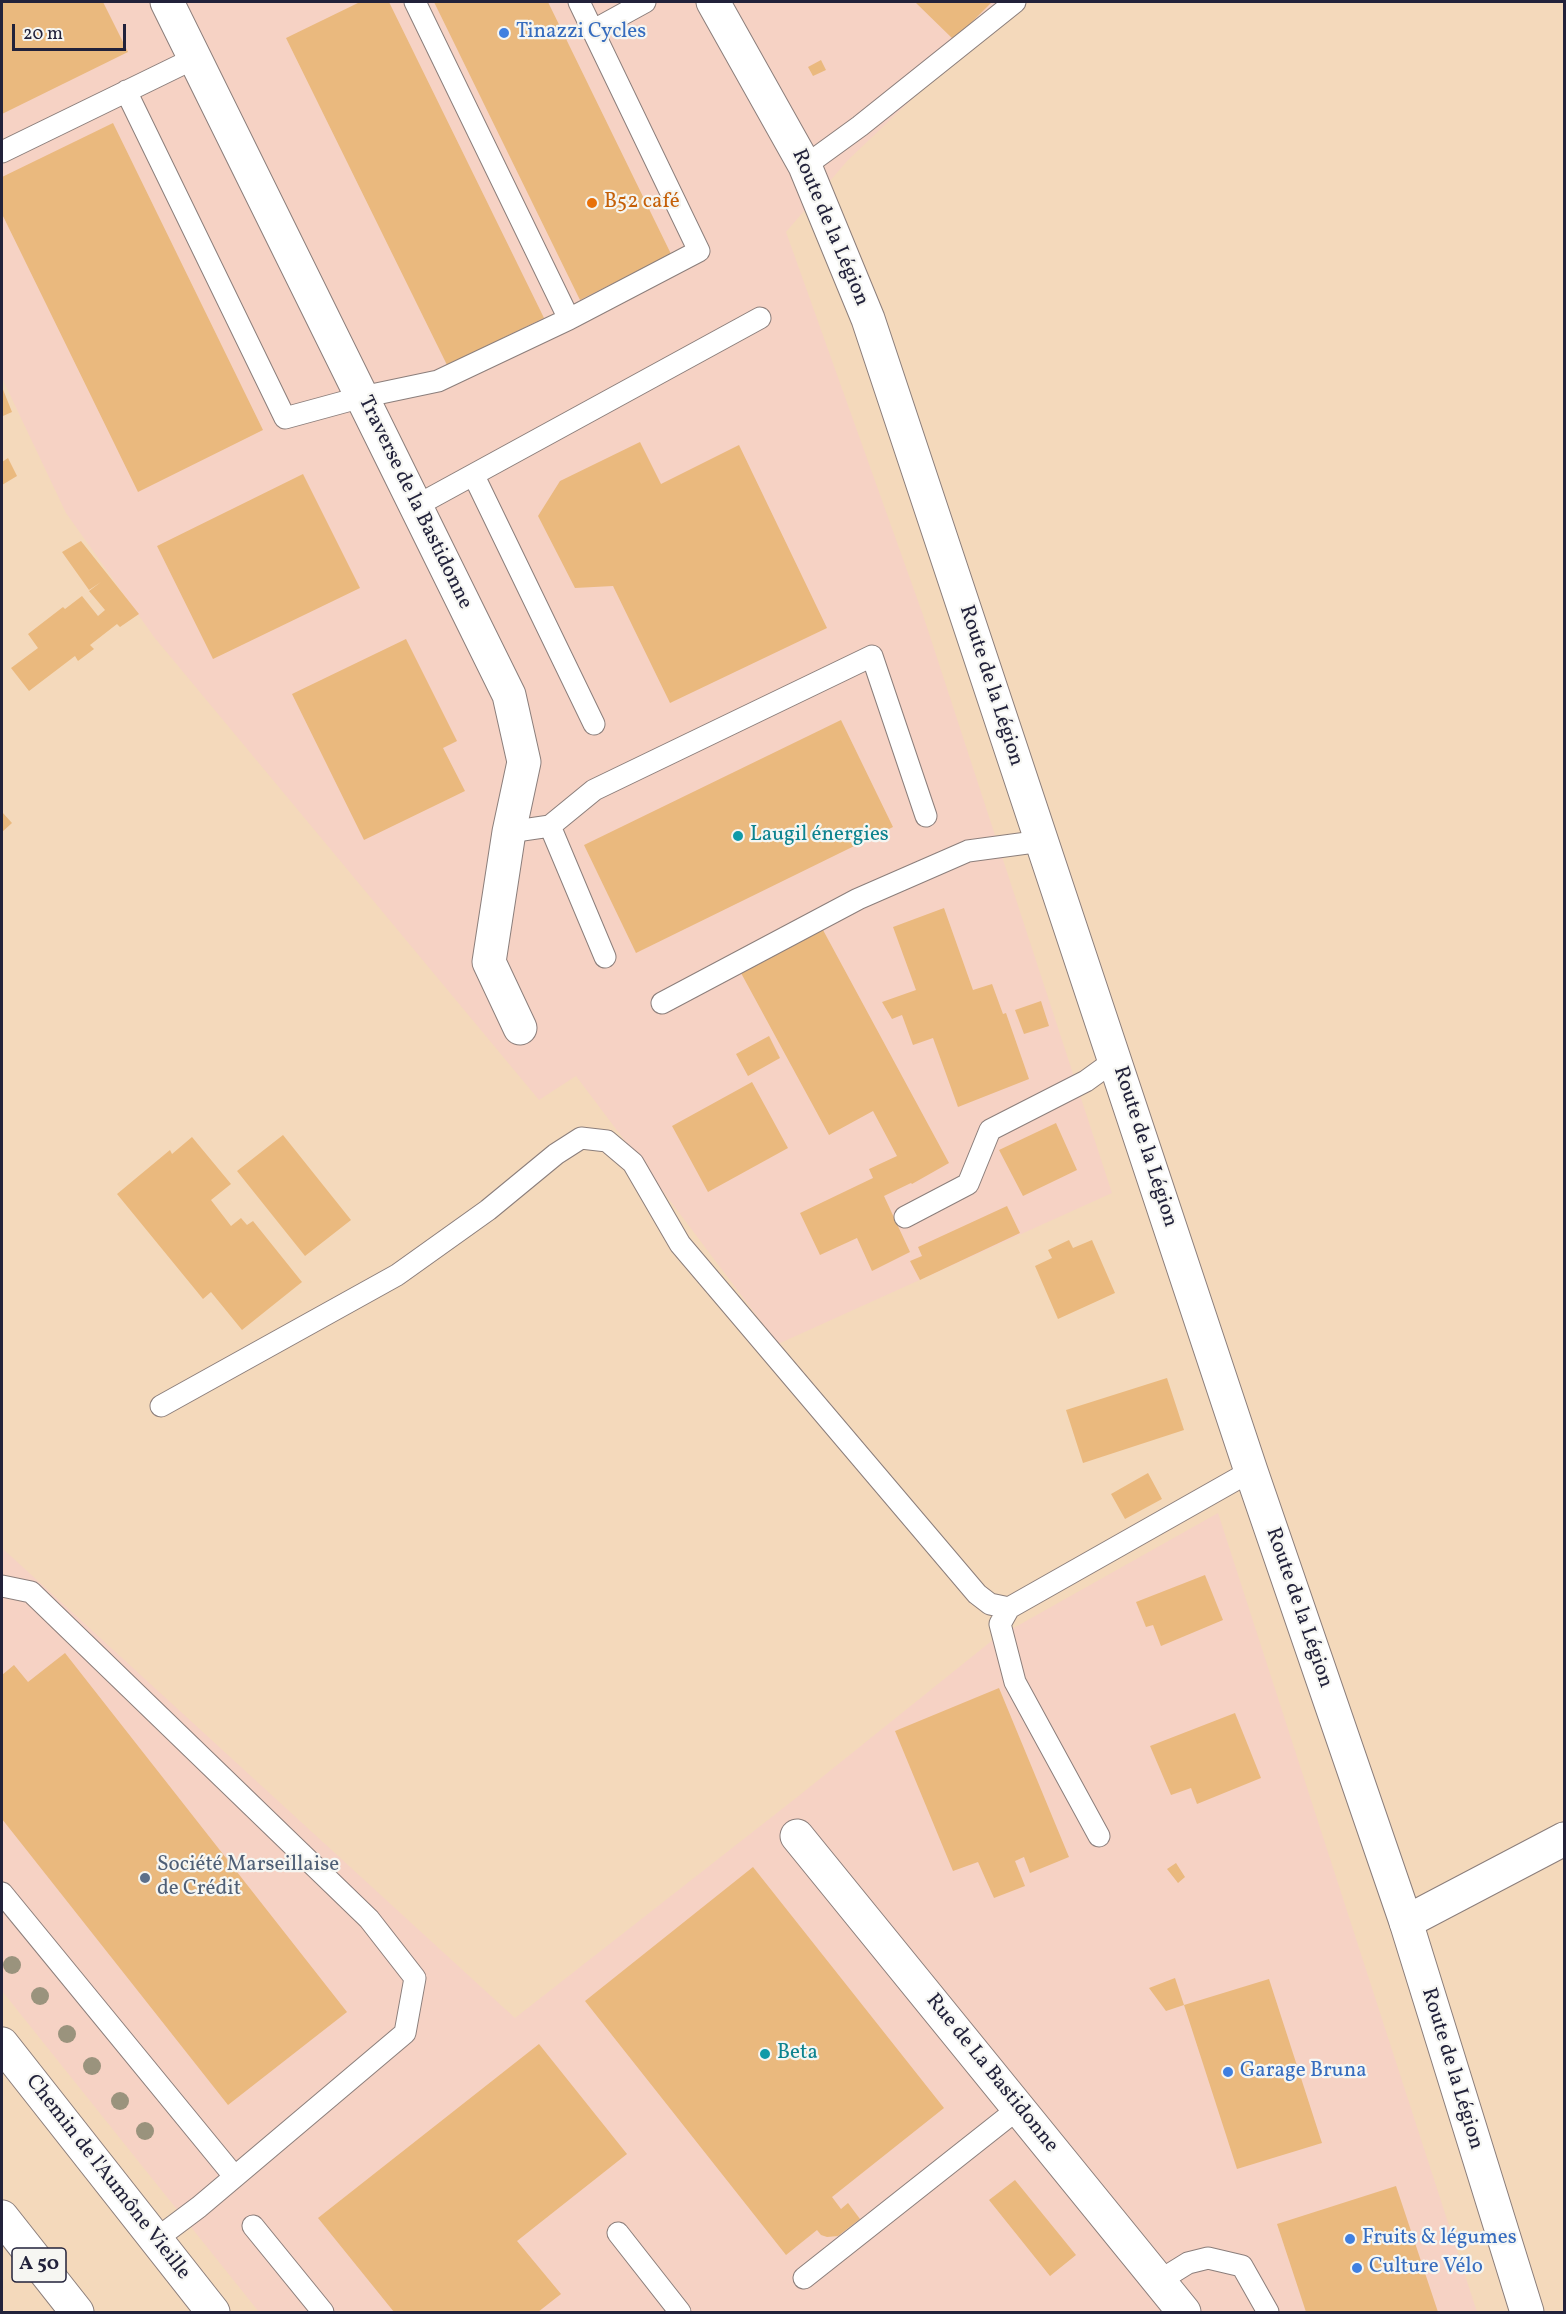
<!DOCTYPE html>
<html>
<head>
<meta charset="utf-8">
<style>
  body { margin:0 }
  #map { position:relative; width:1566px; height:2314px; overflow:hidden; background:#f4d9bb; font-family:Vollkorn,serif }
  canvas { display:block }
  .frame { position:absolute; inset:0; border:3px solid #22223b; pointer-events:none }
  .scale { position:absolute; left:12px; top:24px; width:114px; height:27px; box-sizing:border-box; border:3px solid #22223b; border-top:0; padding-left:8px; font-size:18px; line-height:21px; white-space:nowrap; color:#22223b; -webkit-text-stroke:4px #f6f6f2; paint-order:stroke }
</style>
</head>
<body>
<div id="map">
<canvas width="1566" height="2314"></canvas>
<div class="frame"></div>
<div class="scale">20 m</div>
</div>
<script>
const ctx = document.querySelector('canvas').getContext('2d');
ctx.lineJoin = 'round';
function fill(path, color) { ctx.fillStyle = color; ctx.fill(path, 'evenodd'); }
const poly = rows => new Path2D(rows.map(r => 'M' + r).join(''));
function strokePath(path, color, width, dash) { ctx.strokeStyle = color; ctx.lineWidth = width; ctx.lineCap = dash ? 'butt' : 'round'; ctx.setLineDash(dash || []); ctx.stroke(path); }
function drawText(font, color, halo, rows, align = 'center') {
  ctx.font = font + ' Vollkorn,serif'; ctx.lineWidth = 4.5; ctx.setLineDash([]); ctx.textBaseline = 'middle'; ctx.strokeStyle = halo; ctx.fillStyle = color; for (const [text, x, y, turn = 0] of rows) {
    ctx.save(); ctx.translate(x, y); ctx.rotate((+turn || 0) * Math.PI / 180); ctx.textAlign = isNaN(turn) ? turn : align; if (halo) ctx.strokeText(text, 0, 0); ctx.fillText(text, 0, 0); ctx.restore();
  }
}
const built = poly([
  [2,2,1014,2,848,160,786,232,923,615,1112,1193,778,1344,576,1076,539,1100,154,637,66,513,2,378],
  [1218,1513,1477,2312,259,2312,2,1991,2,1548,515,2018,796,1798,994,1639]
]);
const building = poly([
  [2,2,103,2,128,52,2,114],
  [360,2,389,2,544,318,447,365,286,38],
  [434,2,548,2,671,254,580,300],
  [915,2,992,2,954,40],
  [821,60,826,70,813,76,808,67],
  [113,123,263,430,138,492,2,214,2,177],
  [2,387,12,412,3,416,2,414],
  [640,442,661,484,739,445,827,628,670,703,613,586,575,588,538,516,560,481],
  [8,458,17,476,2,485,2,462],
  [303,474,360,588,213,659,157,546],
  [81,541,139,614,120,627,117,624,90,645,94,649,78,661,75,656,29,691,11,668,38,648,28,634,63,607,65,609,82,596,98,616,105,610,89,591,101,582,89,590,62,552],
  [406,639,457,741,443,748,465,791,364,840,292,694],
  [841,720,893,827,636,953,584,845],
  [2,812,12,823,2,832],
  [944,908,973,990,992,984,1003,1014,1006,1013,1029,1079,958,1107,933,1038,913,1045,902,1015,892,1019,882,1002,916,990,893,927],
  [823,930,949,1163,912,1184,911,1183,884,1196,910,1252,872,1271,857,1238,820,1255,800,1213,873,1178,869,1169,897,1156,873,1111,829,1135,741,973],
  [1041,1001,1049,1026,1024,1034,1015,1010],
  [769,1036,780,1058,748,1076,736,1054],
  [752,1082,788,1148,708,1192,672,1126],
  [1056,1123,1077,1170,1023,1196,999,1150],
  [283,1135,351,1220,305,1256,237,1171],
  [192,1137,231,1184,211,1200,231,1226,241,1218,247,1225,253,1221,302,1282,242,1330,211,1292,203,1299,117,1194,170,1150,172,1154],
  [1007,1206,1020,1233,920,1280,910,1261,922,1256,918,1247],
  [1069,1240,1073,1248,1092,1240,1115,1293,1058,1319,1035,1266,1052,1258,1048,1250],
  [1167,1378,1184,1430,1083,1463,1066,1410],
  [1148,1473,1162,1499,1125,1519,1111,1494],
  [1205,1575,1223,1620,1161,1646,1153,1625,1146,1627,1136,1602],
  [65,1653,347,2012,228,2105,2,1819,2,1675,14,1665,28,1682],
  [999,1688,1069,1857,1030,1873,1024,1857,1015,1861,1025,1886,994,1898,978,1862,953,1871,895,1731],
  [1235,1713,1261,1778,1197,1804,1191,1788,1171,1795,1150,1746],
  [1176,1863,1185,1877,1178,1883,1167,1869],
  [753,1867,944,2108,832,2197,841,2209,848,2203,860,2219,838,2236,827,2237,821,2235,817,2230,786,2255,585,2001],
  [1175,1978,1184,2005,1166,2011,1149,1988],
  [1269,1979,1322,2143,1237,2169,1184,2005],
  [539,2044,627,2154,517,2241,561,2294,538,2312,394,2312,318,2218],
  [1015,2180,1076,2255,1050,2276,989,2200],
  [1396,2186,1438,2312,1306,2312,1277,2224]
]);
const lane = poly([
  [415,2,569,319,699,251,579,2],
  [594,30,645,2],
  [126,91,285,418,362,397,438,381,569,319],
  [2,152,195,58],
  [805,166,860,126,1015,2],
  [474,476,594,724],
  [416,506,760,318],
  [550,826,605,957],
  [509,832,550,826,594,790,872,656,926,816],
  [662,1003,858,899,968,851,1042,841],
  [905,1217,968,1184,990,1130,1086,1081,1115,1060],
  [161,1406,397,1275,488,1210,556,1154,581,1138,607,1141,633,1163,680,1244,977,1594,990,1604,1009,1608,1251,1471],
  [2,1586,31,1592,369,1919,415,1978,405,2033,199,2207,155,2240],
  [1009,1608,1000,1624,1015,1682,1099,1836],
  [2,1893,234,2176],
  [253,2226,323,2312],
  [618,2233,680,2312],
  [804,2278,1019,2108],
  [1159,2281,1188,2263,1208,2258,1242,2266,1268,2312]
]);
const street = poly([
  [167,2,509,695,524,762,509,832,489,962,520,1028],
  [797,1836,1184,2312],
  [1406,1922,1564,1839],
  [2,2044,213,2312]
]);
const secondary = poly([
  [713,2,805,166,868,319,1251,1471,1406,1922,1527,2312]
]);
const highway = poly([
  [2,2217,77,2312]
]);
const trees = [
  [12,1965],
  [40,1996],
  [67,2034],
  [92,2066],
  [120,2101],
  [145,2131]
];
const markers = [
  [504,33,6,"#3f7fe0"],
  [592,203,6,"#e8710a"],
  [738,836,6,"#0f9aa8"],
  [145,1878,6,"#5c6f8a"],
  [765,2054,6,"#0f9aa8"],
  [1228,2072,6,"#3f7fe0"],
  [1350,2239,6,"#3f7fe0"],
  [1357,2268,6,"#3f7fe0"]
];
const shields = [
  [39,2265,54]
];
const shieldNames = [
  ["A 50",39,2265]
];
const shopNames = [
  ["Tinazzi Cycles",516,33],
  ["Garage Bruna",1240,2072],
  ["Fruits & légumes",1362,2239],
  ["Culture Vélo",1369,2268]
];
const foodNames = [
  ["B52 café",604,203]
];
const streetNames = [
  ["Route de la Légion",829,228,67],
  ["Traverse de la Bastidonne",414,503,64],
  ["Route de la Légion",990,686,72],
  ["Route de la Légion",1144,1147,72],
  ["Route de la Légion",1298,1608,71],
  ["Route de la Légion",1451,2069,73],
  ["Rue de La Bastidonne",991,2074,51],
  ["Chemin de l'Aumône Vieille",107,2178,52]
];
const cultureNames = [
  ["Laugil énergies",750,836],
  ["Beta",777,2054]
];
const serviceNames = [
  ["Société Marseillaise",157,1866],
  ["de Crédit",157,1890]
];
fill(built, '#f6d2c4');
fill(building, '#eab97e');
strokePath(lane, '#8b7e7b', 23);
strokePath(street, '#8b7e7b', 35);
strokePath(secondary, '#8b7e7b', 35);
strokePath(highway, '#8b7e7b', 35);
strokePath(lane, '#fff', 21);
strokePath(street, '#fff', 33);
strokePath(secondary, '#fff', 33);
strokePath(highway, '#fff', 33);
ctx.fillStyle = '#9a937d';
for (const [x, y] of trees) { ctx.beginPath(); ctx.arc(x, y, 9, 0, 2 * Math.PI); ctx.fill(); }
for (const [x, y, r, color] of markers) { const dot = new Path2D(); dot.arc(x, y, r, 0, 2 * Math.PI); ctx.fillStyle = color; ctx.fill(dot); strokePath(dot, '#f6f6f2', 2); }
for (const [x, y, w] of shields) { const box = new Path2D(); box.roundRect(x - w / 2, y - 17, w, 34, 4.5); ctx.fillStyle = '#f6f6f2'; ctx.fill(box); strokePath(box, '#22223b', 1.5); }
drawText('bold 20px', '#22223b', null, shieldNames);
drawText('21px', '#366cbe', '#f6f6f2', shopNames, 'left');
drawText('21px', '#c56008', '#f6f6f2', foodNames, 'left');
drawText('21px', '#22223b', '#f6f6f2', streetNames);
drawText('21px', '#0d838f', '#f6f6f2', cultureNames, 'left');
drawText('21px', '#4e5e75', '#f6f6f2', serviceNames, 'left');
</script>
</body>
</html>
